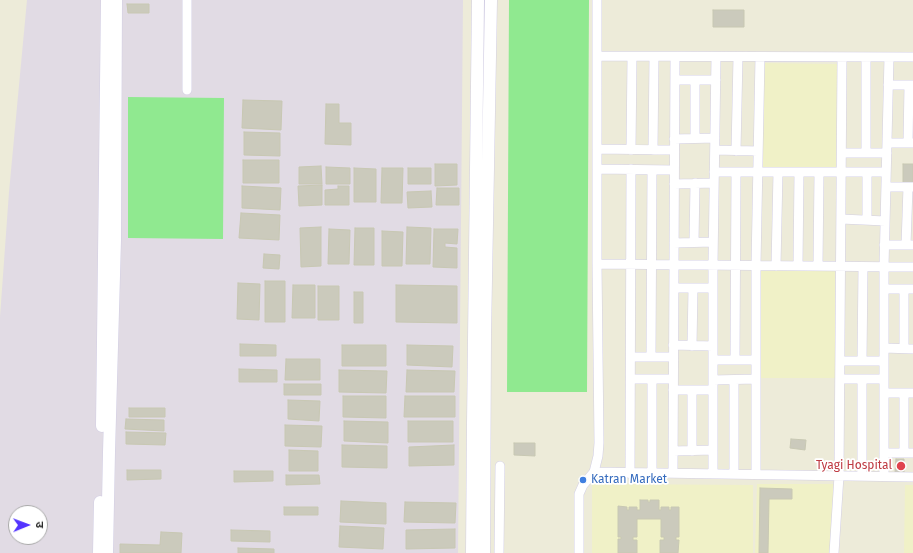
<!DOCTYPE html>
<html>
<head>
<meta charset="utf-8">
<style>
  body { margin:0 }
  #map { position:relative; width:913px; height:553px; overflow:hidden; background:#edebd9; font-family:"Fira Sans","Noto Sans Devanagari",sans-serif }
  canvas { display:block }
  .north { position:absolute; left:8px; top:505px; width:40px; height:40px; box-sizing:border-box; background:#fff; border:1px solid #a9a9a9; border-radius:50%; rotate:89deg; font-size:11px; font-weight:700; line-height:16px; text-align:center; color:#292929 }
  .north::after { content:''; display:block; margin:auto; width:14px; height:18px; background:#5334ff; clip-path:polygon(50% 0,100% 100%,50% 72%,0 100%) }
</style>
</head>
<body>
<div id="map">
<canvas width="913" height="553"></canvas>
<div class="north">उ</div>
</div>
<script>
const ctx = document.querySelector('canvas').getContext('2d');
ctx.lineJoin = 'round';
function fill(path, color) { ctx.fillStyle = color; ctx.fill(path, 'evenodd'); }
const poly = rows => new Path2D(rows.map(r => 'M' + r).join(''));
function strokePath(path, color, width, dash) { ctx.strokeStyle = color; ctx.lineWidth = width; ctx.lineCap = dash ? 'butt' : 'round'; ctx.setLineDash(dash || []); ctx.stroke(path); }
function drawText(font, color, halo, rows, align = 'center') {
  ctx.font = font + ' "Fira Sans",sans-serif'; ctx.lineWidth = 3.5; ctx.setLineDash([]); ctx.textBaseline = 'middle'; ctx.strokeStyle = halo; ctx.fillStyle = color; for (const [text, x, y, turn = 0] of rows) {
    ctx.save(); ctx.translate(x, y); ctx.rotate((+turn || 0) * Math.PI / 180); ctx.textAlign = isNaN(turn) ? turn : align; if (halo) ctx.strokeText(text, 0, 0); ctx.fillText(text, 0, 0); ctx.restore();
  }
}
const industrial = poly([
  [27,0,463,0,458,553,0,553,0,317,9,192],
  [16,513,40,513,40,537,16,537]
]);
const education = poly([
  [761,63,837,64,836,171,760,170],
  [759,269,835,269,835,378,759,378],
  [592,484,753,485,753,553,592,553],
  [757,484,836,484,830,553,755,553],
  [905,485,913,485,913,553,904,553]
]);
const green = poly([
  [509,0,589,0,587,392,507,392],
  [128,97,224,98,223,239,128,238]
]);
const building = poly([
  [127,4,149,4,149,13,128,13,127,4],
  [713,10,744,10,744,27,713,27,713,10],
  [243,100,282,101,281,130,242,128,243,100],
  [326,104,339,104,339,123,351,123,351,145,325,144,326,104],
  [244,132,280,133,280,156,244,155,244,132],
  [243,160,279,160,279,183,243,183,243,160],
  [435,164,457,164,457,185,435,186,435,164],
  [903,164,913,164,913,183,903,183,903,164],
  [321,166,322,184,299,184,299,167,321,166],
  [326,167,350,168,350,184,326,184,326,167],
  [354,168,376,169,376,202,354,202,354,168],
  [382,168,403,168,402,203,381,203,382,168],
  [408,168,431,168,431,184,408,184,408,168],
  [322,185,322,205,299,206,298,186,322,185],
  [242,186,281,188,280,210,242,208,242,186],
  [338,186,349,186,349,205,325,205,325,190,338,189,338,186],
  [437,188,459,188,459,205,436,205,437,188],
  [431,191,432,207,408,208,407,192,431,191],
  [241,213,280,215,279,240,239,238,241,213],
  [321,227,321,266,301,267,300,228,321,227],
  [407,227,431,228,430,264,406,264,407,227],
  [355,228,374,228,374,265,354,265,355,228],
  [329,229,350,230,349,264,328,264,329,229],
  [434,229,458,229,457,244,445,243,445,247,457,248,457,268,433,267,434,229],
  [382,231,403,232,402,266,382,266,382,231],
  [264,254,280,255,279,269,263,268,264,254],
  [265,281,285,281,285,322,265,322,265,281],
  [238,283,260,284,259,320,237,319,238,283],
  [293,285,315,285,315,318,292,318,293,285],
  [396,285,457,286,457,323,396,322,396,285],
  [318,286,339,286,339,320,318,320,318,286],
  [354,292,363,292,363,323,354,323,354,292],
  [240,344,276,345,276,356,240,356,240,344],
  [342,345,386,345,386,366,342,366,342,345],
  [407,345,453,346,452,367,407,365,407,345],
  [286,359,320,359,320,380,285,380,286,359],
  [239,369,277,370,277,382,239,382,239,369],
  [339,370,387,371,386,393,339,392,339,370],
  [407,370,455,371,454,392,406,392,407,370],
  [284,384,321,384,321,395,284,395,284,384],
  [343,396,386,396,386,418,343,417,343,396],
  [405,396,455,396,455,417,404,417,405,396],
  [288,400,320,401,319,421,288,419,288,400],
  [129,408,165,408,165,417,129,417,129,408],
  [126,419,164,420,164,431,125,429,126,419],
  [344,421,388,422,388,443,344,441,344,421],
  [408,421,453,421,453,442,408,442,408,421],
  [285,425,322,426,321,447,285,446,285,425],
  [126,432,166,433,165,445,126,444,126,432],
  [791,439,806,440,805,450,790,448,791,439],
  [514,443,535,443,535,456,514,455,514,443],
  [342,445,387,446,387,468,342,467,342,445],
  [454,445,454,465,409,466,409,447,454,445],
  [289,450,318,451,318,471,289,471,289,450],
  [896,459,904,459,904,472,895,472,896,459],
  [127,470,161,470,161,479,127,480,127,470],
  [234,471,273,471,273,481,234,482,234,471],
  [286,475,319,475,320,484,286,485,286,475],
  [760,488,792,489,792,499,769,499,768,553,759,553,760,488],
  [640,500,648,500,648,502,650,502,650,500,659,500,659,510,661,510,661,507,669,507,669,510,671,510,671,507,679,507,679,537,676,537,676,540,679,540,678,553,660,553,660,540,664,540,664,537,661,537,661,519,637,519,637,537,633,537,633,540,637,540,637,553,618,553,618,539,621,539,621,537,618,537,618,506,627,507,627,510,629,510,629,507,637,507,637,510,640,510,640,500],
  [341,501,386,503,386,524,340,522,341,501],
  [405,502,456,503,455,523,404,522,405,502],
  [284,507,318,507,318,515,284,515,284,507],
  [340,526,384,528,383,549,339,547,340,526],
  [455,529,455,548,406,549,406,530,455,529],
  [231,530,270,531,270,542,231,541,231,530],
  [161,532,182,533,181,553,120,553,120,544,160,545,161,532],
  [238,548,274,549,274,553,238,553,238,548]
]);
const street = poly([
  [597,56,913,57],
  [675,80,716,80],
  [888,85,913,85],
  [187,90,187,0],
  [695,138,695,80],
  [674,139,715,138],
  [887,143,913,143],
  [908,143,909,85],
  [597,149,674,150],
  [631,150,632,57],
  [653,150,654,57],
  [715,150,758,151],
  [736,151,738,57],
  [842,153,887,153],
  [866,153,866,57],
  [597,169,674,170],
  [714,172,886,172],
  [674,184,714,183],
  [886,187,913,187],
  [841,219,885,221],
  [867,220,867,172],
  [694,242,695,183],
  [674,243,713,242],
  [884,245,913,245],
  [906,245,908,187],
  [597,264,913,267],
  [776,266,778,172],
  [798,266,799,172],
  [818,266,819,173],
  [674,288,713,288],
  [884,289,913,289],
  [673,345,713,346],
  [692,346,693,288],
  [884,348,913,349],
  [904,348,904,289],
  [631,357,673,357],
  [651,357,652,170],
  [713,360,756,360],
  [735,360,736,172],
  [840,361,884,361],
  [862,361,863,267],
  [631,379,673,379],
  [840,379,884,379],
  [713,380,756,379],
  [673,390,713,390],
  [884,393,913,393],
  [673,451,713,450],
  [692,451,692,390],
  [884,453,913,453],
  [904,453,904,393],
  [594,472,913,477],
  [652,473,652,379],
  [673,473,675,57],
  [630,474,631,169],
  [713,474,713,265,716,57],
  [734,474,734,380],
  [756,474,756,265,760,57],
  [862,476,862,379],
  [884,476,884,267,889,57],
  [499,553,500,466],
  [579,553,579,494,583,485,594,472,598,456,599,443,597,264,597,0],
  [834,553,839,476,842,57]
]);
const secondary = poly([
  [102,426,107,0],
  [99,553,100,502],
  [107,553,109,452,115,240,116,0],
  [472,553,473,424,478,0],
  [484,553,485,335,491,0]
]);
const markers = [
  [901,466,5,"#e0444e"],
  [583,480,4,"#3f7fe0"]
];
const healthNames = [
  ["Tyagi Hospital",892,466]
];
const shopNames = [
  ["Katran Market",591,480]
];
fill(industrial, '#e1dbe4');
fill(education, '#f0f1c7');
fill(green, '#90e990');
fill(building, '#cbcabc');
strokePath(building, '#c8c8b3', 1);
strokePath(street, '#d2cee4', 10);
strokePath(secondary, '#d2cee4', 13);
strokePath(street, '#fff', 9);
strokePath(secondary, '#fff', 12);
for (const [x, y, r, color] of markers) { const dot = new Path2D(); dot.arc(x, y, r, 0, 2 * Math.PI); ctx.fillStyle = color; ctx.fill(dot); strokePath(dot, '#fff', 1.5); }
drawText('12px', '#be3a42', '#fff', healthNames, 'right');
drawText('12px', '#366cbe', '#fff', shopNames, 'left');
</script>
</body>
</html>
